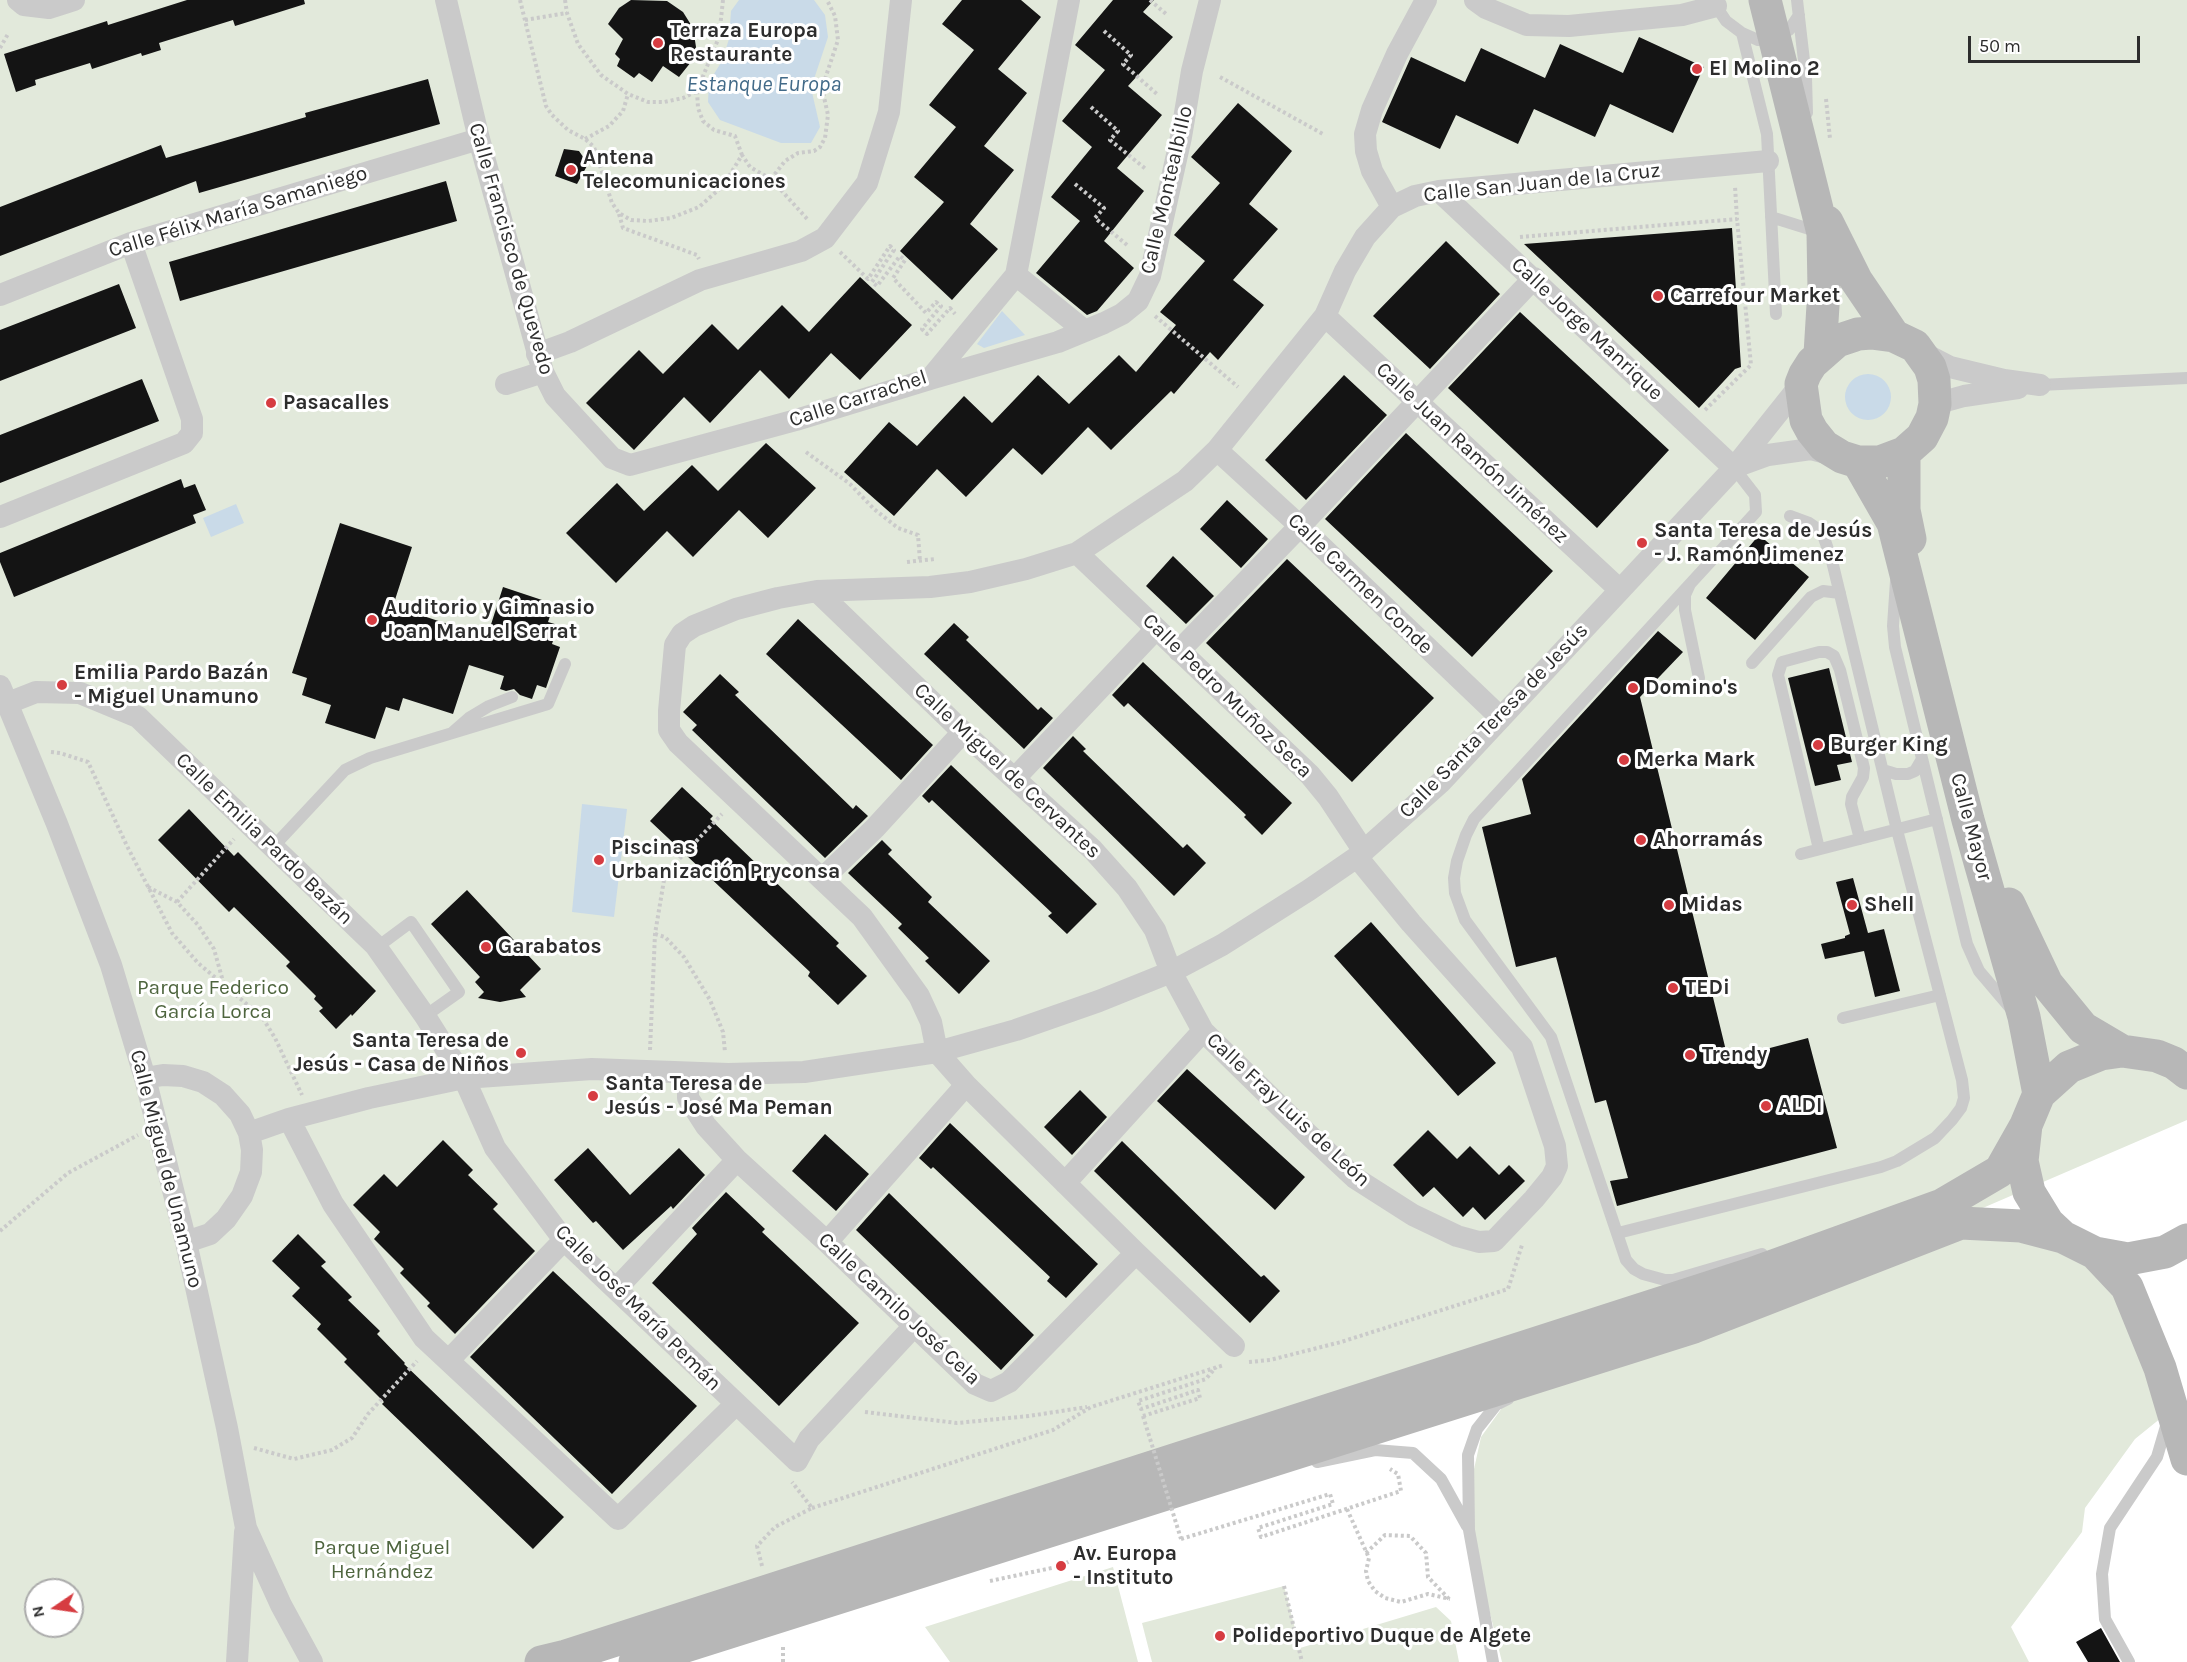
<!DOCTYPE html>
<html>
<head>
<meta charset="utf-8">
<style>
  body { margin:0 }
  #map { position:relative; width:2187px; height:1662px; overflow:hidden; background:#fff; font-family:Karla,sans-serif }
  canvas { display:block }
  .north { position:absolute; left:24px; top:1578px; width:60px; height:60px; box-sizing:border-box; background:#fff; border:2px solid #ababab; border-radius:50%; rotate:257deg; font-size:16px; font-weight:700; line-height:24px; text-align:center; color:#2d2d2d }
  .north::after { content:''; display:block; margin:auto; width:21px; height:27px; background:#d63c41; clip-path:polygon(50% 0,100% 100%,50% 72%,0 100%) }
  .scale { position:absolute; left:1968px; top:36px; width:172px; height:27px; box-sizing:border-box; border:3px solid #2d2d2d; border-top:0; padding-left:8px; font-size:18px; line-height:21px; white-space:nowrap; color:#2d2d2d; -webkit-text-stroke:4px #fff; paint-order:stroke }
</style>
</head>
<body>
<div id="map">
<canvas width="2187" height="1662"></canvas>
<div class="north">N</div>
<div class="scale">50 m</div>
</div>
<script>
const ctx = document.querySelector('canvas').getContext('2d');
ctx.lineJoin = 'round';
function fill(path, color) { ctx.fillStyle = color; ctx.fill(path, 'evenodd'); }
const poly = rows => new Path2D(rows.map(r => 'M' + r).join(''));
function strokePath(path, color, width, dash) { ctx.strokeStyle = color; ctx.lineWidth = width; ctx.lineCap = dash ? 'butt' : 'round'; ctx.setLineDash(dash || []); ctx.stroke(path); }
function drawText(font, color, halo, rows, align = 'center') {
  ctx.font = font + ' Karla,sans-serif'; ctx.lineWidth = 6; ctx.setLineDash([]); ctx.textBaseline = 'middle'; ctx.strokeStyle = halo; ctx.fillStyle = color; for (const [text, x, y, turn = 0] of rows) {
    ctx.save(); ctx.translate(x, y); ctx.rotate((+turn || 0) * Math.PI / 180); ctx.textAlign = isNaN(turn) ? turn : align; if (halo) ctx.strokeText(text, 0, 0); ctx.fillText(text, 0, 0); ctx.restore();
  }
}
const green = poly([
  [0,0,2187,0,2187,1120,1869,1257,2014,1219,2116,1285,2177,1405,2135,1439,2085,1508,2082,1532,2011,1627,2029,1662,1502,1662,1470,1532,1471,1483,1481,1437,1512,1394,559,1662,0,1662],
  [36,1590,72,1590,72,1626,36,1626],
  [1113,1567,1138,1662,950,1662,925,1627],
  [1284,1586,1300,1648,1436,1607,1451,1621,1459,1662,1152,1662,1142,1623]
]);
const water = poly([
  [739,0,814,0,825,15,828,37,811,88,820,127,811,143,781,143,720,120,708,102,709,82,722,61,729,39,731,11],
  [1002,311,1025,335,984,348,977,344],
  '1845 397a23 23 0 1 1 46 0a23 23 0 1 1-46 0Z',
  [236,504,244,523,211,537,203,518],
  [582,804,627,809,614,917,572,912]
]);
const building = poly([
  [187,0,304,0,305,4,235,26,233,20,159,43,161,50,142,56,141,53,92,69,90,63,35,80,36,85,16,92,4,54,107,21,108,25],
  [631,0,667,1,683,12,693,28,696,47,691,62,679,77,663,66,652,82,639,73,634,78,617,66,620,59,615,54,623,39,608,24,619,8],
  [962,0,1021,0,1041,17,998,69,1027,93,984,146,1014,170,970,224,998,249,952,300,900,251,944,202,914,177,956,127,929,105,974,50,942,24],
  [1113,0,1154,0,1143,12,1173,37,1128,86,1162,115,1117,168,1144,191,1104,241,1134,268,1097,311,1087,315,1036,273,1080,221,1051,197,1092,147,1062,121,1105,70,1075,45],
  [1639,37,1704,67,1673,133,1610,104,1595,137,1534,109,1518,144,1456,115,1440,149,1382,122,1411,57,1465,82,1481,48,1545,78,1560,44,1623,73],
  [428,79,440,124,199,193,196,181,0,256,0,207,161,145,166,158,306,117,305,113],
  [1238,103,1292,151,1249,204,1278,229,1233,280,1264,305,1218,360,1210,352,1174,394,1171,391,1111,450,1088,427,1042,475,1013,448,966,497,937,469,894,516,844,472,889,422,917,446,964,396,992,423,1038,375,1069,404,1119,355,1136,372,1176,325,1160,312,1205,261,1174,235,1220,183,1191,157],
  [564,149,579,151,588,164,577,184,555,176],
  [446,181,457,221,180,301,169,262],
  [1732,228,1741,367,1735,369,1699,408,1524,244],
  [1446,241,1500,294,1430,369,1373,316],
  [860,277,912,325,860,380,831,353,789,399,760,370,710,423,684,397,634,450,586,403,639,350,663,374,712,324,738,350,782,305,809,332],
  [119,284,136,328,0,381,0,330],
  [1520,312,1669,450,1597,528,1448,388],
  [1344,375,1387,415,1306,500,1265,460],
  [142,379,159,421,0,483,0,435],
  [1406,433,1553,571,1472,657,1325,519],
  [766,443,816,488,768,538,739,510,693,557,667,531,616,583,566,533,617,483,644,511,692,465,718,491],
  [181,479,184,488,195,484,206,510,193,515,196,523,14,597,0,562,0,553],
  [1227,500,1268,539,1241,568,1200,529],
  [340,523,412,547,393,606,487,637,503,587,554,604,548,622,558,625,552,644,560,647,546,688,537,685,532,699,520,695,514,689,506,691,500,689,504,676,469,665,453,714,403,698,399,711,386,707,375,739,325,723,331,705,302,695,307,678,292,673],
  [1759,535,1809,577,1755,640,1706,598],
  [1173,556,1214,596,1186,624,1146,586],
  [1287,559,1434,698,1352,782,1206,643],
  [798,619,933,745,901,780,766,654],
  [954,623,969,637,966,640,1038,710,1041,707,1053,718,1024,749,924,654],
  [1658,631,1683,652,1640,697,1728,1059,1808,1038,1837,1148,1617,1206,1610,1181,1628,1178,1606,1100,1595,1103,1556,957,1516,967,1482,827,1531,814,1522,779],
  [1143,662,1292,803,1262,835,1244,817,1246,815,1128,703,1124,707,1112,695],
  [1829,668,1852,762,1837,765,1841,780,1815,786,1788,678],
  [720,674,739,692,735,695,853,809,856,805,868,816,825,858,692,730,697,725,683,712],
  [1073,736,1086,749,1083,751,1183,848,1187,844,1206,863,1174,896,1043,768],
  [951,765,1097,904,1067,934,1048,916,1052,913,932,800,929,803,922,796],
  [682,787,713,816,710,819,839,943,836,946,867,976,838,1005,808,976,810,972,650,821],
  [189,809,234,856,238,852,376,991,352,1016,351,1014,336,1029,319,1011,323,1008,314,999,316,996,286,966,290,962,234,907,229,912,158,840],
  [882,840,892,850,888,854,932,897,928,902,990,961,959,994,925,961,929,958,898,928,902,924,848,873],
  [1853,878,1868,933,1884,929,1900,991,1875,997,1864,951,1825,959,1821,944,1845,938,1845,936,1850,934,1836,882],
  [467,890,541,969,520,990,526,997,500,1002,478,998,484,992,475,982,480,977,431,924],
  [1371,922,1496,1063,1458,1096,1334,956],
  [1187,1069,1305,1177,1275,1210,1157,1101],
  [1080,1090,1107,1117,1072,1155,1044,1127],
  [950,1123,1098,1264,1066,1298,1047,1281,1050,1277,933,1167,931,1169,919,1158],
  [1428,1130,1457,1159,1470,1146,1499,1175,1509,1165,1525,1181,1485,1220,1473,1207,1463,1217,1434,1187,1423,1197,1393,1165],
  [825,1134,869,1174,836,1211,792,1171],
  [443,1140,473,1170,468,1175,498,1204,493,1209,535,1251,455,1334,427,1306,430,1303,400,1273,404,1269,374,1239,380,1232,353,1205,384,1174,397,1187],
  [1122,1141,1261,1277,1264,1275,1280,1291,1250,1323,1094,1171],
  [588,1148,630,1195,679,1148,705,1175,673,1209,671,1206,623,1250,596,1221,593,1223,554,1180],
  [726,1192,765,1229,762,1232,859,1323,779,1406,652,1283,697,1234,692,1228],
  [889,1193,1034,1335,1001,1370,856,1230],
  [298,1234,326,1262,321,1266,352,1297,348,1300,380,1331,377,1334,405,1363,404,1364,564,1517,533,1549,382,1404,384,1402,344,1362,347,1359,317,1329,321,1324,292,1296,300,1288,272,1261],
  [553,1271,697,1406,612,1494,470,1357],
  [2101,1628,2120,1662,2088,1662,2076,1642]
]);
const path = poly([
  [520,0,546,106,552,115,568,130,585,139,594,147,612,203,619,213,631,220,648,221,671,218,699,207,723,186,742,155,750,167,771,179,809,221],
  [565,0,567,13,578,44,601,75,628,94,648,102,664,102,683,98,697,91],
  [723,0,719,37,697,91,698,108,703,121,714,130,735,136,742,155],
  [1150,0,1166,14],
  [525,20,567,13],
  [1104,31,1131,55,1123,64,1157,94],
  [0,48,8,34],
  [1220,77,1323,134],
  [1826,99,1830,139],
  [1091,107,1118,131,1110,140,1147,170],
  [585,139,609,126,623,111,628,94],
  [771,179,785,161,798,153,814,151,820,147,825,138,828,115,822,88,838,40,835,16,827,0],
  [1075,184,1104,208,1095,218,1127,245],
  [619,214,623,228,697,255,699,259],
  [1520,237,1737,219,1735,186],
  [840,252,868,279,890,246,894,250,872,282,877,286,900,256,905,260,893,278,926,313,936,302,941,306,922,329,927,334,950,308,955,314],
  [1155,316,1238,387],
  [1705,410,1751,365,1737,219],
  [806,452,850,484,874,509,898,528,918,535,920,561],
  [907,562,935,559],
  [51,752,60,753,88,762,127,846,172,933,198,963,262,1017,275,1038,302,1095],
  [148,887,177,902,198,925,214,949,224,985],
  [177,902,234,839],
  [655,934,665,937,684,957,710,1000,723,1032,725,1052],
  [650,1050,655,934,665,874,722,814],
  [0,1231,68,1173,138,1135],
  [1249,1362,1270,1360,1341,1342,1508,1289,1522,1245],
  [865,1412,957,1423,1029,1416,1087,1407],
  [1143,1416,1200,1398,1198,1390,1141,1409,1138,1401,1206,1379,1216,1367],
  [254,1448,294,1459,332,1450,352,1438,368,1414,417,1361],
  [812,1508,1053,1430,1091,1407,1224,1365],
  [1347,1509,1369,1558,1366,1571,1368,1581,1375,1591,1385,1598,1401,1602,1428,1594,1450,1599],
  [1181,1539,1330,1494,1333,1504,1258,1528,1261,1537,1401,1491,1398,1474,1390,1469],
  [1366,1553,1385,1535,1410,1536,1426,1553,1428,1577,1449,1599],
  [762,1566,757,1546,775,1527,812,1508,792,1482],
  [990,1581,1061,1566,1093,1548],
  [1284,1586,1302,1662],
  [783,1662,783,1646]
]);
const lane = poly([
  [1797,0,1806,78,1807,113],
  [1716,2,1716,6,1726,21,1742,33,1758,40,1775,37,1789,30,1799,15],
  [1742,33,1767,134,1776,314],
  [1771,217,1819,232],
  [2040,385,2187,378],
  [1896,581,1893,626,1895,647,1967,944,1979,971,2013,1011],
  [1690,584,1474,819,1466,835,1457,861,1454,878,1455,893,1465,920,1551,1037,1626,1260,1634,1269,1643,1274,1665,1280,1673,1280,1762,1254],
  [1752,663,1811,597,1823,591,1840,593],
  [1699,678,1685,610,1685,595,1690,584,1756,512,1755,495,1734,468],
  [453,732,469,718,489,706,512,697],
  [1883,770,1896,774,1908,774,1915,771,1922,759],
  [273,847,345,770,370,758,548,704,565,664],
  [1819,849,1778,675,1782,662,1819,652,1827,652,1834,656,1840,670,1864,768,1863,777,1852,797,1851,804,1860,839],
  [1801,854,1937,819],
  [376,948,411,922,459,992,425,1016],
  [1843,1018,1940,995],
  [1618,1233,1881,1167,1897,1161,1935,1138,1952,1120,1961,1108,1964,1098,1962,1080,1897,830,1832,561,1822,532,1809,523,1790,516],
  [1317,1462,1375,1450,1413,1453,1441,1479,1467,1526],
  [1493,1662,1469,1530,1468,1455,1477,1429,1496,1405,1508,1399],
  [2129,1662,2105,1619,2102,1574,2110,1528,2157,1457,2167,1423]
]);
const street = poly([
  [18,0,24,5,49,8,74,0],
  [446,0,479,139,543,372,555,396,612,458,630,465,796,420,930,379,1016,275,1069,0],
  [1475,0,1486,8,1527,25,1569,26,1682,15,1716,6],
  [1439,191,1734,468],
  [1392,207,1372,171,1366,151,1365,134,1372,110,1397,54,1426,0],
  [1016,275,1085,331],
  [0,295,131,243,479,139],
  [1325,316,1620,590],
  [1921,352,1950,367,2004,380,2040,385],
  [537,354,570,342,700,280,801,251,825,238,867,183,889,112,901,0],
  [930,379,1058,342,1104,323,1122,314,1138,301,1150,276,1181,137,1192,71,1210,0],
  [506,384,543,372],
  [1935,404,1964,396,2018,388],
  [1217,450,1300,526,1501,718],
  [1735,467,1768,455,1811,449,1834,455],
  [0,517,184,443,192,433,192,419,131,243],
  [1077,553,1310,775,1328,797,1363,850],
  [817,591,963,732,1093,850,1127,888,1155,930,1171,972,1203,1031,1309,1135,1355,1178,1413,1215,1457,1236,1479,1242,1494,1241,1534,1199,1552,1177,1557,1166,1555,1146,1522,1047,1411,923,1357,857],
  [1179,651,1300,526,1534,278],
  [0,686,57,824,111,965,145,1078,186,1242,227,1428,246,1528,281,1605,312,1662],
  [8,703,36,692,80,693,138,717,248,823,375,945,425,1016,464,1078,495,1148,564,1240,797,1461,809,1439,915,1325],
  [1015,778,1156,629],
  [822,879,875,828,963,732],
  [688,1073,688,1098,706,1126,737,1160,827,1242,975,1384,991,1391,1009,1382,1136,1253],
  [145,1078,163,1075,183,1076,203,1082,223,1095,240,1114,249,1133,252,1150,251,1172,242,1196,226,1219,210,1234,186,1242],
  [289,1119,333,1204,424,1338,618,1519,736,1404],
  [249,1133,289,1119,369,1098,464,1078,592,1069,728,1074,804,1072,937,1052,1016,1030,1099,1001,1171,972,1222,945,1309,890,1357,857,1441,782,1734,468,1801,384],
  [1065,1183,1203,1031],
  [827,1242,966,1085],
  [616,1289,737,1160],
  [1234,1346,1136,1253,966,1085,937,1052,931,1022,919,996,862,917,678,743,669,730,669,711,675,645,682,634,694,626,736,609,778,598,817,591,930,587,970,582,1026,569,1077,553,1185,481,1217,450,1325,316,1345,271,1365,237,1392,207,1415,196,1439,191,1768,161],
  [449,1360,564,1240],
  [237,1662,245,1532]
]);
const secondary = poly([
  [1765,0,1823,233,1824,289,1820,354],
  [1827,222,1856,280,1894,336],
  [1871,333,1894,336,1915,346,1930,367,1934,380,1935,404,1932,418,1922,437,1904,453,1880,462,1858,462,1842,457,1824,446,1812,431,1806,420,1801,384,1805,374,1812,363,1837,341,1858,334,1871,333],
  [1904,453,1904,510,1910,539],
  [1858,462,1893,523,1968,820,2024,1017,2039,1094],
  [2009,904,2047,984,2083,1028,2122,1051],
  [2187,1073,2174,1063,2157,1056,2122,1051,2101,1054,2069,1067,2039,1094,2026,1125,2022,1161,2029,1192,2048,1223,2063,1237,2095,1253,2128,1259,2165,1252,2187,1240],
  [1940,1228,1961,1223,2021,1226,2063,1237],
  [2095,1253,2127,1287,2160,1368,2187,1459],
  [541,1662,566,1656,1751,1274,1942,1205,2000,1171,2026,1125],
  [635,1662,1694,1327,1961,1223]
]);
const pathBridge = poly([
  [1143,1416,1181,1539]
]);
const markers = [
  [658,43,6,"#d63c41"],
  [1697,69,6,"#d63c41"],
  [571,170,6,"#d63c41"],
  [1658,296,6,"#d63c41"],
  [271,403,6,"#d63c41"],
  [1642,543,6,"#d63c41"],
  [372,620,6,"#d63c41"],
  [62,685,6,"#d63c41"],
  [1633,688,6,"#d63c41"],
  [1818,745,6,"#d63c41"],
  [1624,760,6,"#d63c41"],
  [1641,840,6,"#d63c41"],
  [599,860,6,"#d63c41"],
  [1669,905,6,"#d63c41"],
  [1852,905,6,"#d63c41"],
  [486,947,6,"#d63c41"],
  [1673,988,6,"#d63c41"],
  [521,1053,6,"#d63c41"],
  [1690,1055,6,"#d63c41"],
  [593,1096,6,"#d63c41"],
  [1766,1106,6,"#d63c41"],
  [1061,1566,6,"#d63c41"],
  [1220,1636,6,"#d63c41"]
];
const poiNames = [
  ["Terraza Europa",670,31],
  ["Restaurante",670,55],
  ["El Molino 2",1709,69],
  ["Antena",583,158],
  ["Telecomunicaciones",583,182],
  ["Carrefour Market",1670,296],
  ["Pasacalles",283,403],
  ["Santa Teresa de Jesús",1654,531],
  ["- J. Ramón Jimenez",1654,555],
  ["Auditorio y Gimnasio",384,608],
  ["Joan Manuel Serrat",384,632],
  ["Emilia Pardo Bazán",74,673],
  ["- Miguel Unamuno",74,697],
  ["Domino's",1645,688],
  ["Burger King",1830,745],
  ["Merka Mark",1636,760],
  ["Ahorramás",1653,840],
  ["Piscinas",611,848],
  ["Urbanización Pryconsa",611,872],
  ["Midas",1681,905],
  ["Shell",1864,905],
  ["Garabatos",498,947],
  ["TEDi",1685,988],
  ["Santa Teresa de",509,1041,"right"],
  ["Jesús - Casa de Niños",509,1065,"right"],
  ["Trendy",1702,1055],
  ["Santa Teresa de",605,1084],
  ["Jesús - José Mª Peman",605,1108],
  ["ALDI",1778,1106],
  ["Av. Europa",1073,1554],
  ["- Instituto",1073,1578],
  ["Polideportivo Duque de Algete",1232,1636]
];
const streetNames = [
  ["Calle San Juan de la Cruz",1542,183,-6],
  ["Calle Montealbillo",1167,190,-77],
  ["Calle Félix María Samaniego",238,212,-17],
  ["Calle Francisco de Quevedo",511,249,74],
  ["Calle Jorge Manrique",1587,329,43],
  ["Calle Carrachel",858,399,-18],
  ["Calle Juan Ramón Jiménez",1472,453,43],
  ["Calle Carmen Conde",1360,584,44],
  ["Calle Pedro Muñoz Seca",1227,696,44],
  ["Calle Santa Teresa de Jesús",1494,721,-46],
  ["Calle Miguel de Cervantes",1007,771,43],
  ["Calle Mayor",1971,827,75],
  ["Calle Emilia Pardo Bazán",264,839,44],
  ["Calle Fray Luis de León",1288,1110,43],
  ["Calle Miguel de Unamuno",166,1169,76],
  ["Calle José María Pemán",638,1308,45],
  ["Calle Camilo José Cela",899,1309,43]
];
const parkNames = [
  ["Parque Federico",213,988],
  ["García Lorca",213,1012],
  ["Parque Miguel",382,1548],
  ["Hernández",382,1572]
];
const waterNames = [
  ["Estanque Europa",764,85]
];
fill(green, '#e2e9db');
fill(water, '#c9dae8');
fill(building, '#141414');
strokePath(path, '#cacaca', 4, [3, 3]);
strokePath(lane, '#cacaca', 12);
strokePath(street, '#cacaca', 22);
strokePath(secondary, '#b7b7b7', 33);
strokePath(pathBridge, '#cacaca', 4, [3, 3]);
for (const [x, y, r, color] of markers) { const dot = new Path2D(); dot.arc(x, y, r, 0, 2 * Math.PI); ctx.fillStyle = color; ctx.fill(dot); strokePath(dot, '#fff', 2); }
drawText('bold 21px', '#2d2d2d', '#fff', poiNames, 'left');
drawText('21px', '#2d2d2d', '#fff', streetNames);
drawText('21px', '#4e653e', '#fff', parkNames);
drawText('italic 22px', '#426a88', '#fff', waterNames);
</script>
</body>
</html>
